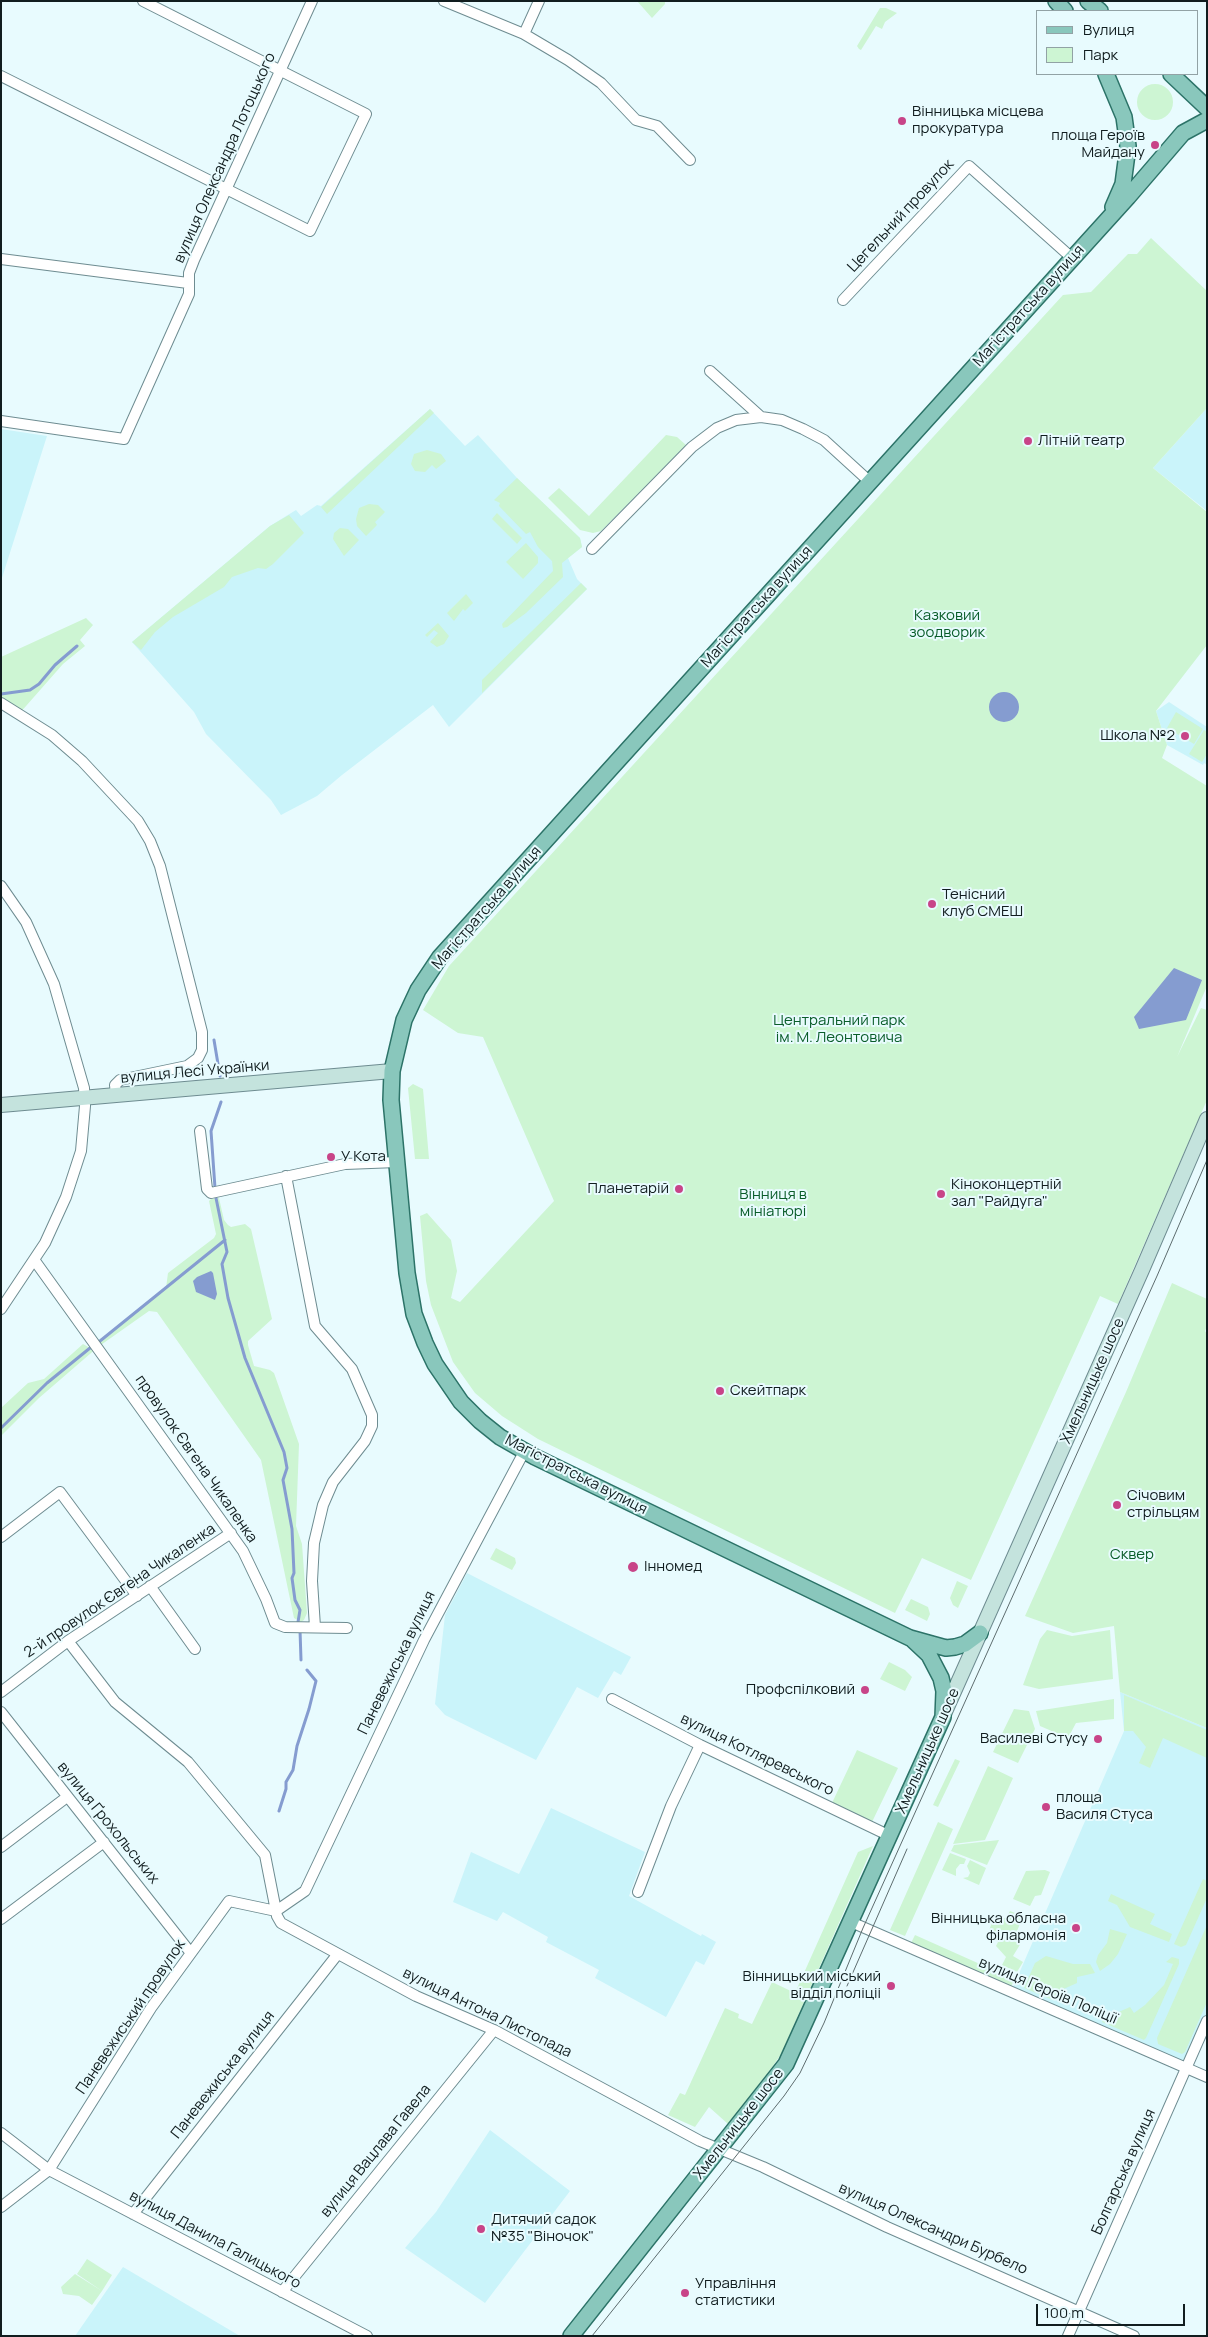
<!DOCTYPE html>
<html>
<head>
<meta charset="utf-8">
<style>
  body { margin:0 }
  #map { position:relative; width:1208px; height:2337px; overflow:hidden; background:#e8fbfe; font-family:Manrope,sans-serif }
  canvas { display:block }
  .frame { position:absolute; inset:0; border:2px solid #111d1f; pointer-events:none }
  .legend { position:absolute; left:1036px; top:10px; width:162px; height:65px; box-sizing:border-box; background:#e8fbfe; border:1px solid #92a2a5; margin:0; padding:6px 9px; list-style:none; font-size:15px; color:#111d1f }
  .legend li { display:flex; align-items:center; gap:10px; height:25px }
  .legend b { width:25px; border:1px solid #92a2a5 }
  .scale { position:absolute; left:1036px; top:2304px; width:149px; height:22px; box-sizing:border-box; border:2px solid #111d1f; border-top:0; padding-left:6px; font-size:15px; line-height:18px; white-space:nowrap; color:#111d1f; -webkit-text-stroke:4px #e8fbfe; paint-order:stroke }
</style>
</head>
<body>
<div id="map">
<canvas width="1208" height="2337"></canvas>
<div class="frame"></div>
<ul class="legend">
<li><b style="height:6px;background:#89c7bc"></b>Вулиця</li>
<li><b style="height:14px;background:#cdf5d3"></b>Парк</li>
</ul>
<div class="scale">100 m</div>
</div>
<script>
const ctx = document.querySelector('canvas').getContext('2d');
ctx.lineJoin = 'round';
function fill(path, color) { ctx.fillStyle = color; ctx.fill(path, 'evenodd'); }
const poly = rows => new Path2D(rows.map(r => 'M' + r).join(''));
function strokePath(path, color, width, dash) { ctx.strokeStyle = color; ctx.lineWidth = width; ctx.lineCap = dash ? 'butt' : 'round'; ctx.setLineDash(dash || []); ctx.stroke(path); }
function drawText(font, color, halo, rows, align = 'center') {
  ctx.font = font + ' Manrope,sans-serif'; ctx.lineWidth = 4; ctx.setLineDash([]); ctx.textBaseline = 'middle'; ctx.strokeStyle = halo; ctx.fillStyle = color; for (const [text, x, y, turn = 0] of rows) {
    ctx.save(); ctx.translate(x, y); ctx.rotate((+turn || 0) * Math.PI / 180); ctx.textAlign = isNaN(turn) ? turn : align; if (halo) ctx.strokeText(text, 0, 0); ctx.fillText(text, 0, 0); ctx.restore();
  }
}
const built = poly([
  [1207,408,1207,511,1153,468],
  [430,409,465,446,478,435,517,478,580,538,582,547,568,558,577,579,587,589,449,727,433,705,342,775,317,796,281,815,271,800,206,734,194,712,132,642,270,526,296,510,301,516,317,505,321,506],
  [1,429,47,436,1,581],
  [1169,702,1207,727,1207,765,1204,763,1203,765,1167,745,1156,711],
  [467,1573,631,1657,621,1675,614,1671,598,1698,577,1687,536,1760,445,1715,435,1704,445,1615],
  [1120,1692,1207,1728,1207,2021,1187,2068,1011,1992,1124,1731],
  [551,1808,645,1852,629,1896,701,1936,702,1934,716,1942,704,1965,696,1961,666,2017,595,1978,599,1970,546,1942,548,1937,503,1912,497,1921,453,1902,471,1852,519,1874],
  [490,2130,570,2191,485,2303,405,2248,436,2212],
  [123,2267,240,2336,75,2336]
]);
const green = poly([
  [637,1,665,1,665,4,652,18],
  [880,8,886,8,897,13,885,22,882,29,876,26,861,50,859,49,857,46],
  '1137 102a18 18 0 1 1 36 0a18 18 0 1 1-36 0Z',
  [1151,238,1207,291,1207,408,1153,468,1207,512,1207,645,1156,711,1167,745,1162,758,1207,786,1207,986,1177,1057,1201,1008,1207,1010,1207,1100,1118,1304,1100,1296,971,1580,922,1558,895,1613,538,1439,502,1416,475,1393,453,1362,431,1305,426,1281,420,1216,427,1213,451,1240,457,1271,451,1298,460,1302,554,1201,483,1037,458,1033,423,1010,449,966,1063,295,1091,292,1128,254,1137,254],
  [430,409,434,413,327,514,321,507],
  [666,435,677,437,686,445,601,531,593,533,580,530,548,498,559,488,589,516],
  [427,450,441,454,446,461,436,469,432,465,425,472,415,471,411,464,414,454],
  [517,478,580,538,582,547,562,563,563,577,526,613,507,627,503,628,502,624,553,571,552,561,538,547,530,532,526,534,499,506,500,503,494,500],
  [369,504,378,505,385,512,375,522,377,525,366,536,357,526,356,519,359,508],
  [497,513,522,538,517,544,492,519],
  [289,515,304,533,273,564,266,569,258,568,232,577,224,587,173,617,155,632,141,650,132,642,270,526],
  [340,528,348,529,359,540,344,556,333,539,334,533],
  [526,543,538,557,538,563,523,579,506,562],
  [581,583,587,589,482,693,482,680],
  [466,594,473,603,465,611,463,609,454,621,447,613],
  [86,618,93,625,80,640,85,646,63,664,19,714,1,703,1,657],
  [438,623,449,636,444,644,437,647,430,642,438,633,434,630,427,637,425,635],
  [1176,712,1203,729,1194,744,1167,728],
  [1204,730,1207,732,1207,754,1202,762,1189,754],
  [413,1084,423,1089,429,1159,415,1159,408,1088],
  [219,1198,224,1220,228,1225,231,1227,245,1224,251,1229,272,1319,248,1341,248,1345,254,1366,270,1370,274,1373,299,1444,296,1526,302,1544,307,1613,304,1620,301,1622,294,1618,261,1460,157,1312,149,1311,98,1347,39,1398,1,1436,1,1408,28,1383,44,1379,83,1344,90,1348,100,1341,166,1288,168,1273,214,1238,216,1234,209,1201,211,1199],
  [1172,1283,1207,1299,1207,1326,1205,1331,1207,1334,1207,1728,1120,1692,1114,1626,1073,1633,1025,1616,1126,1392],
  [496,1548,515,1558,516,1563,512,1570,490,1559],
  [957,1581,968,1586,958,1608,953,1605,950,1598],
  [911,1599,928,1607,930,1614,927,1621,905,1610],
  [1047,1630,1072,1636,1110,1630,1113,1679,1039,1689,1023,1685,1040,1639],
  [889,1662,905,1670,912,1677,905,1691,880,1679],
  [1124,1695,1207,1730,1207,1758,1163,1738,1150,1768,1139,1763,1146,1747,1133,1731,1124,1731],
  [1114,1699,1114,1719,1076,1723,1068,1738,1040,1726,1036,1711],
  [1014,1709,1029,1711,1035,1729,1018,1763,993,1752],
  [857,1750,898,1768,872,1822,832,1803],
  [955,1759,960,1761,938,1807,933,1805],
  [988,1766,1013,1778,985,1840,953,1844],
  [938,1822,953,1829,905,1936,890,1930],
  [999,1840,987,1865,951,1851,954,1845],
  [873,1846,781,2054,773,2066,728,2124,709,2107,695,2127,668,2115,680,2093,685,2095,725,2008,739,2014,738,2018,752,2024,772,1982,795,1993,858,1852],
  [950,1853,966,1859,964,1864,960,1864,956,1869,956,1876,942,1870],
  [970,1860,986,1868,979,1885,963,1878,968,1877,970,1873,967,1866],
  [1045,1870,1050,1872,1041,1895,1035,1896,1030,1906,1013,1899,1026,1871],
  [1203,1879,1207,1881,1207,1898,1186,1945,1181,1947,1174,1944],
  [1111,1894,1155,1914,1150,1924,1172,1934,1169,1942,1130,1927,1117,1905,1108,1901],
  [1010,1911,1023,1916,1015,1936,1021,1943,1013,1956,1023,1962,1017,1972,1002,1965,1006,1957,996,1946,998,1942,989,1930,994,1918,1006,1918],
  [1207,1925,1207,2002,1185,2052,1182,2054,1158,2044,1157,2038],
  [1110,1929,1127,1934,1118,1954,1110,1964,1100,1971,1096,1962,1098,1955,1107,1943],
  [915,1935,1000,1973,1003,1969,1016,1976,1011,1987,911,1943],
  [1046,1956,1073,1964,1090,1964,1095,1973,1077,1977,1077,1983,1059,1991,1053,2000,1024,1988,1035,1963],
  [1172,1957,1179,1959,1179,1964,1146,2038,1144,2040,1102,2022,1103,2019,1130,2007,1134,2013,1145,2005,1164,1985,1173,1964,1166,1962],
  [87,2259,112,2275,102,2291,77,2274],
  [75,2274,102,2291,92,2305,79,2296,63,2294,61,2287]
]);
const water = poly([
  '989 707a15 15 0 1 1 30 0a15 15 0 1 1-30 0Z',
  [1174,968,1202,980,1186,1020,1139,1029,1134,1017],
  [211,1271,213,1273,217,1294,215,1300,196,1292,193,1281,197,1277]
]);
const stream = poly([
  [1,694,30,690,39,684,55,665,77,646],
  [214,1040,220,1076],
  [215,1188,211,1131,221,1102],
  [216,1198,227,1252,222,1264,228,1298,245,1358,284,1452,287,1468,283,1480,292,1529,294,1573,292,1578,295,1600,300,1610,298,1622],
  [100,1341,225,1240],
  [1,1428,47,1383,90,1348],
  [300,1630,301,1660],
  [279,1811,286,1789,286,1782,293,1770,297,1746,309,1709,316,1681,307,1670]
]);
const street = poly([
  [444,1,524,34,568,60,601,83,636,120,657,126,690,160],
  [524,34,539,1],
  [1,76,310,231,366,114,143,1],
  [1,259,188,283],
  [843,300,969,166,1072,258],
  [710,371,761,417],
  [1,421,124,439,189,294,189,273,194,260,312,1],
  [592,549,692,447,717,428,736,420,761,417,782,420,803,429,824,440,870,482],
  [1,703,52,735,82,761,138,821,150,841,160,866,202,1032,202,1050,198,1058,187,1066,120,1080,115,1085,116,1095],
  [1,886,26,922,54,984,84,1088,85,1106,81,1151,66,1197,45,1243,1,1309],
  [200,1131,207,1189,211,1193,345,1164,397,1162],
  [286,1176,315,1326,352,1369,372,1415,372,1426,365,1441,333,1482,323,1505,314,1543,312,1581,315,1627],
  [35,1261,243,1551,266,1599,275,1623,285,1627,347,1628],
  [1,1537,60,1492,137,1596],
  [150,1586,195,1649],
  [68,1641,115,1702,188,1762,265,1855,277,1916,281,1923,416,1996,494,2030,700,2141,763,2167,887,2227,1134,2336],
  [1,1692,68,1641,231,1533],
  [612,1699,700,1745,890,1836],
  [1,1712,190,1952],
  [1,1847,67,1797],
  [638,1892,671,1806,700,1745],
  [1,1919,104,1842],
  [851,1922,1207,2077],
  [1,2133,49,2170,367,2336],
  [1,2207,49,2170,151,2008,229,1901,276,1911,305,1891,424,1640,524,1452],
  [133,2214,337,1955],
  [282,2292,494,2030],
  [1068,2336,1207,2021]
]);
const secondary = poly([
  [1,1105,392,1071],
  [944,1714,1142,1270,1207,1119]
]);
const primary = poly([
  [1056,1,1065,11],
  [1088,1,1100,11],
  [1106,74,1124,117,1128,146,1123,184,1113,207],
  [1171,74,1207,108],
  [980,1633,965,1644,955,1647,946,1648,910,1638,535,1457,500,1437,480,1421,461,1402,435,1364,425,1343,414,1314,407,1273,391,1100,392,1071,404,1020,418,990,440,957,1128,197,1183,133,1207,120],
  [571,2336,786,2064,943,1717,944,1691,941,1678,929,1655,913,1640]
]);
const tram = poly([
  [847,1986,907,1849],
  [592,2336,784,2096,800,2073,824,2023,863,1928,1157,1276,1207,1160]
]);
const markers = [
  [902,121,5,"#c84488"],
  [1155,145,5,"#c84488"],
  [1028,441,5,"#c84488"],
  [1185,736,5,"#c84488"],
  [932,904,5,"#c84488"],
  [331,1157,5,"#c84488"],
  [679,1189,5,"#c84488"],
  [941,1194,5,"#c84488"],
  [720,1391,5,"#c84488"],
  [1117,1505,5,"#c84488"],
  [633,1567,6,"#c84488"],
  [865,1690,5,"#c84488"],
  [1098,1739,5,"#c84488"],
  [1046,1807,5,"#c84488"],
  [1076,1928,5,"#c84488"],
  [891,1986,5,"#c84488"],
  [481,2229,5,"#c84488"],
  [685,2293,5,"#c84488"]
];
const poiNames = [
  ["Вінницька місцева",912,112],
  ["прокуратура",912,129],
  ["площа Героїв",1145,136,"right"],
  ["Майдану",1145,153,"right"],
  ["Літній театр",1038,441],
  ["Школа №2",1175,736,"right"],
  ["Тенісний",942,895],
  ["клуб СМЕШ",942,912],
  ["У Кота",341,1157],
  ["Кіноконцертній",951,1185],
  ["зал \"Райдуга\"",951,1202],
  ["Планетарій",669,1189,"right"],
  ["Скейтпарк",730,1391],
  ["Січовим",1127,1496],
  ["стрільцям",1127,1513],
  ["Інномед",644,1567],
  ["Профспілковий",855,1690,"right"],
  ["Василеві Стусу",1088,1739,"right"],
  ["площа",1056,1798],
  ["Василя Стуса",1056,1815],
  ["Вінницька обласна",1066,1919,"right"],
  ["філармонія",1066,1936,"right"],
  ["Вінницький міський",881,1977,"right"],
  ["відділ поліціі",881,1994,"right"],
  ["Дитячий садок",491,2220],
  ["№35 \"Віночок\"",491,2237],
  ["Управління",695,2284],
  ["статистики",695,2301]
];
const streetNames = [
  ["вулиця Олександра Лотоцького",225,158,-66],
  ["Цегельний провулок",901,216,-47],
  ["Магістратська вулиця",1029,306,-48],
  ["Магістратська вулиця",757,607,-48],
  ["Магістратська вулиця",487,908,-49],
  ["вулиця Лесі Українки",195,1072,-5],
  ["Хмельницьке шосе",1093,1381,-66],
  ["провулок Євгена Чикаленка",196,1459,55],
  ["Магістратська вулиця",576,1475,27],
  ["2-й провулок Євгена Чикаленка",120,1591,-34],
  ["Паневежиська вулиця",397,1663,-64],
  ["Хмельницьке шосе",928,1751,-66],
  ["вулиця Котляревського",757,1755,26],
  ["вулиця Ґрохольських",108,1823,51],
  ["вулиця Героїв Поліції",1048,1991,23],
  ["вулиця Антона Листопада",487,2013,26],
  ["Паневежиський провулок",131,2017,-56],
  ["Паневежиська вулиця",223,2075,-52],
  ["Хмельницьке шосе",739,2124,-52],
  ["вулиця Вацлава Гавела",376,2151,-51],
  ["Болгарська вулиця",1124,2172,-66],
  ["вулиця Олександри Бурбело",933,2229,24],
  ["вулиця Данила Галицького",215,2240,28]
];
const parkNames = [
  ["Казковий",947,616],
  ["зоодворик",947,633],
  ["Центральний парк",839,1021],
  ["ім. М. Леонтовича",839,1038],
  ["Вінниця в",773,1195],
  ["мініатюрі",773,1212],
  ["Сквер",1132,1555]
];
fill(built, '#caf4fa');
fill(green, '#cdf5d3');
fill(water, '#859cd0');
strokePath(stream, '#859cd0', 3);
strokePath(street, '#6e8c91', 12);
strokePath(secondary, '#6e8c91', 16);
strokePath(primary, '#2c7368', 18);
strokePath(street, '#fff', 10);
strokePath(secondary, '#c4e3dd', 14);
strokePath(primary, '#89c7bc', 15);
strokePath(tram, '#5d6c6e', 1);
for (const [x, y, r, color] of markers) { const dot = new Path2D(); dot.arc(x, y, r, 0, 2 * Math.PI); ctx.fillStyle = color; ctx.fill(dot); strokePath(dot, '#e8fbfe', 2); }
drawText('15px', '#111d1f', '#e8fbfe', poiNames, 'left');
drawText('15px', '#111d1f', '#e8fbfe', streetNames);
drawText('15px', '#0a5d2a', '#e8fbfe', parkNames);
</script>
</body>
</html>
